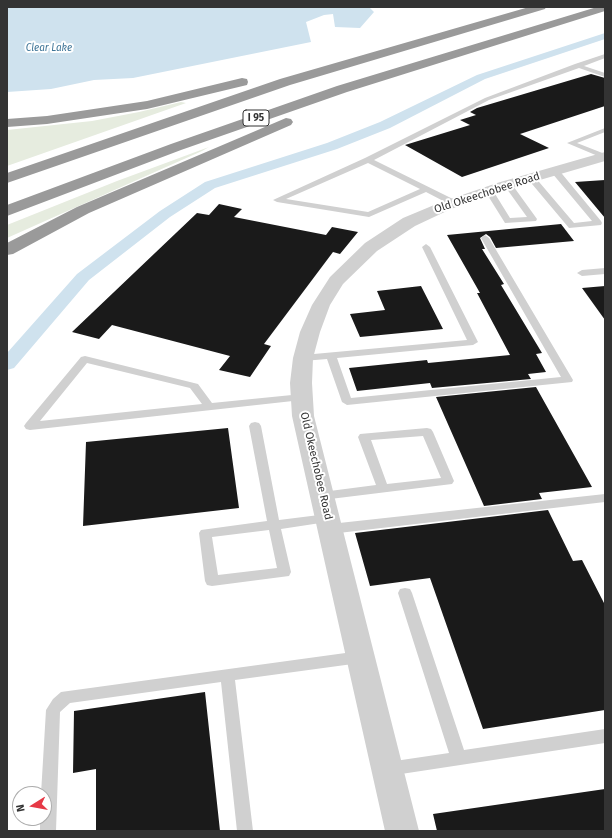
<!DOCTYPE html>
<html>
<head>
<meta charset="utf-8">
<style>
  body { margin:0 }
  #map { position:relative; width:612px; height:838px; overflow:hidden; background:#fff; font-family:"Fira Sans",sans-serif }
  canvas { display:block }
  .frame { position:absolute; inset:0; border:8px solid #333; pointer-events:none }
  .north { position:absolute; left:12px; top:786px; width:40px; height:40px; box-sizing:border-box; background:#fff; border:1px solid #adadad; border-radius:50%; rotate:259deg; font-size:11px; font-weight:700; line-height:16px; text-align:center; color:#333 }
  .north::after { content:''; display:block; margin:auto; width:14px; height:18px; background:#e63946; clip-path:polygon(50% 0,100% 100%,50% 72%,0 100%) }
</style>
</head>
<body>
<div id="map">
<canvas width="612" height="838"></canvas>
<div class="frame"></div>
<div class="north">N</div>
</div>
<script>
const ctx = document.querySelector('canvas').getContext('2d');
ctx.lineJoin = 'round';
function fill(path, color) { ctx.fillStyle = color; ctx.fill(path, 'evenodd'); }
const poly = rows => new Path2D(rows.map(r => 'M' + r).join(''));
function drawText(font, color, halo, rows, align = 'center') {
  ctx.font = font + ' "Fira Sans",sans-serif'; ctx.lineWidth = 4; ctx.setLineDash([]); ctx.textBaseline = 'middle'; ctx.strokeStyle = halo; ctx.fillStyle = color; for (const [text, x, y, turn = 0] of rows) {
    ctx.save(); ctx.translate(x, y); ctx.rotate((+turn || 0) * Math.PI / 180); ctx.textAlign = isNaN(turn) ? turn : align; if (halo) ctx.strokeText(text, 0, 0); ctx.fillText(text, 0, 0); ctx.restore();
  }
}
function strokePath(path, color, width, dash) { ctx.strokeStyle = color; ctx.lineWidth = width; ctx.lineCap = dash ? 'butt' : 'round'; ctx.setLineDash(dash || []); ctx.stroke(path); }
const green = poly([
  [181,102,186,103,7,166,7,130,92,121,139,112],
  [209,147,202,151,7,238,7,225,117,181]
]);
const water = poly([
  [7,7,369,7,374,12,360,28,335,27,333,14,324,15,306,22,311,42,133,78,94,80,51,89,7,92]
]);
const canal = poly([
  [605,33,605,39,485,79,390,128,337,149,215,188,170,217,89,280,14,368,7,370,7,353,77,274,160,211,205,182,327,143,380,122,477,75,605,33]
]);
const building = poly([
  [591,74,605,78,605,106,520,134,549,148,462,177,405,145,470,125,460,120,476,115,470,112,477,108],
  [605,180,605,218,575,182],
  [219,204,242,209,234,217,326,235,332,227,358,232,340,254,333,252,264,344,271,346,250,377,219,370,230,356,112,325,99,339,72,332,197,213,209,215],
  [561,224,574,241,496,248,490,237,486,234,480,238,485,249,482,249,504,284,501,285,542,353,536,354,546,372,528,374,531,379,432,388,430,383,357,391,349,368,427,360,428,363,510,355,477,293,480,293,447,235],
  [421,286,443,329,360,337,350,314,385,310,377,291],
  [605,286,605,320,582,288],
  [536,387,592,487,539,493,542,499,484,506,436,397],
  [228,428,239,508,83,526,86,442],
  [548,510,573,561,582,560,605,605,605,710,483,729,430,578,370,586,355,533],
  [205,692,220,831,96,831,96,769,73,773,74,711],
  [605,789,605,831,437,831,433,814]
]);
const service = poly([
  [605,54,605,58,584,66,605,73,605,77,579,68,489,100,374,160,457,201,457,205,451,205,426,192,369,217,277,202,273,200,365,158,485,98,575,64,605,54],
  [368,163,420,189,368,212,286,199,368,163],
  [605,128,605,132,577,143,605,154,605,159,567,143,605,128],
  [552,169,558,169,601,221,602,223,601,225,569,228,527,178,528,176,534,176,574,223,592,221,552,173,552,169],
  [505,183,511,183,537,219,536,221,505,223,485,191,486,189,492,189,510,218,527,217,504,185,505,183],
  [485,235,489,238,573,380,572,382,347,405,342,402,327,359,303,361,298,358,303,355,467,340,422,247,426,244,430,247,478,342,473,345,337,358,351,398,561,377,481,238,485,235],
  [605,268,605,274,582,276,577,273,582,270,605,268],
  [85,356,198,384,212,403,302,394,307,397,302,400,30,430,26,429,24,426,26,423,81,357,85,356],
  [87,363,190,388,202,404,40,421,87,363],
  [255,422,259,423,261,426,279,520,327,514,331,515,333,518,331,521,327,522,281,529,291,572,289,576,212,586,207,585,205,581,199,533,201,530,267,521,249,426,251,423,255,422],
  [269,530,277,568,218,575,212,537,269,530],
  [427,428,431,429,433,432,454,481,452,484,322,500,318,499,316,496,318,493,322,492,376,485,358,437,360,434,427,428],
  [423,436,441,478,387,484,371,440,423,436],
  [605,494,605,502,330,534,326,532,324,529,326,526,330,524,605,494],
  [405,588,410,589,412,593,464,750,605,729,605,743,388,776,382,774,380,769,382,764,388,762,449,753,398,593,400,589,405,588],
  [360,651,365,653,367,657,365,661,360,663,235,680,253,831,237,831,221,682,70,703,60,712,56,831,40,831,40,818,44,818,44,794,41,794,46,710,53,699,61,692,360,651]
]);
const tertiary = poly([
  [605,152,605,161,509,189,451,209,415,226,377,251,343,284,330,305,320,332,313,358,312,383,314,416,419,831,385,831,292,416,290,383,293,358,300,332,312,305,330,277,365,243,403,218,439,203,497,183,605,152]
]);
const motorway = poly([
  [529,7,546,7,545,9,290,85,7,183,7,173,280,79,529,7],
  [597,7,605,7,605,11,347,92,181,150,7,216,7,205,171,144,337,86,597,7],
  [242,78,247,79,248,82,247,85,147,109,47,124,7,127,7,119,47,116,147,101,242,78],
  [286,118,291,119,293,122,291,125,89,213,13,254,7,255,7,243,77,207,286,118]
]);
const farWaternames = [
  ["Clear Lake",49,48]
];
const shields = [
  [256,118,26]
];
const shieldNames = [
  ["I 95",256,118]
];
const streetNames = [
  ["Old Okeechobee Road",487,193,-18],
  ["Old Okeechobee Road",316,466,77]
];
fill(green, '#e6ecdf');
fill(water, '#cfe2ee');
fill(canal, '#cfe2ee');
fill(building, '#1a1a1a');
fill(service, '#d0d0d0');
fill(tertiary, '#d0d0d0');
fill(motorway, '#9a9a9a');
drawText('italic 10px', '#3f7597', '#fff', farWaternames);
for (const [x, y, w] of shields) { const box = new Path2D(); box.roundRect(x - w / 2, y - 8, w, 16, 3); ctx.fillStyle = '#fff'; ctx.fill(box); strokePath(box, '#333', 1); }
drawText('bold 10px', '#333', null, shieldNames);
drawText('11px', '#333', '#fff', streetNames);
</script>
</body>
</html>
